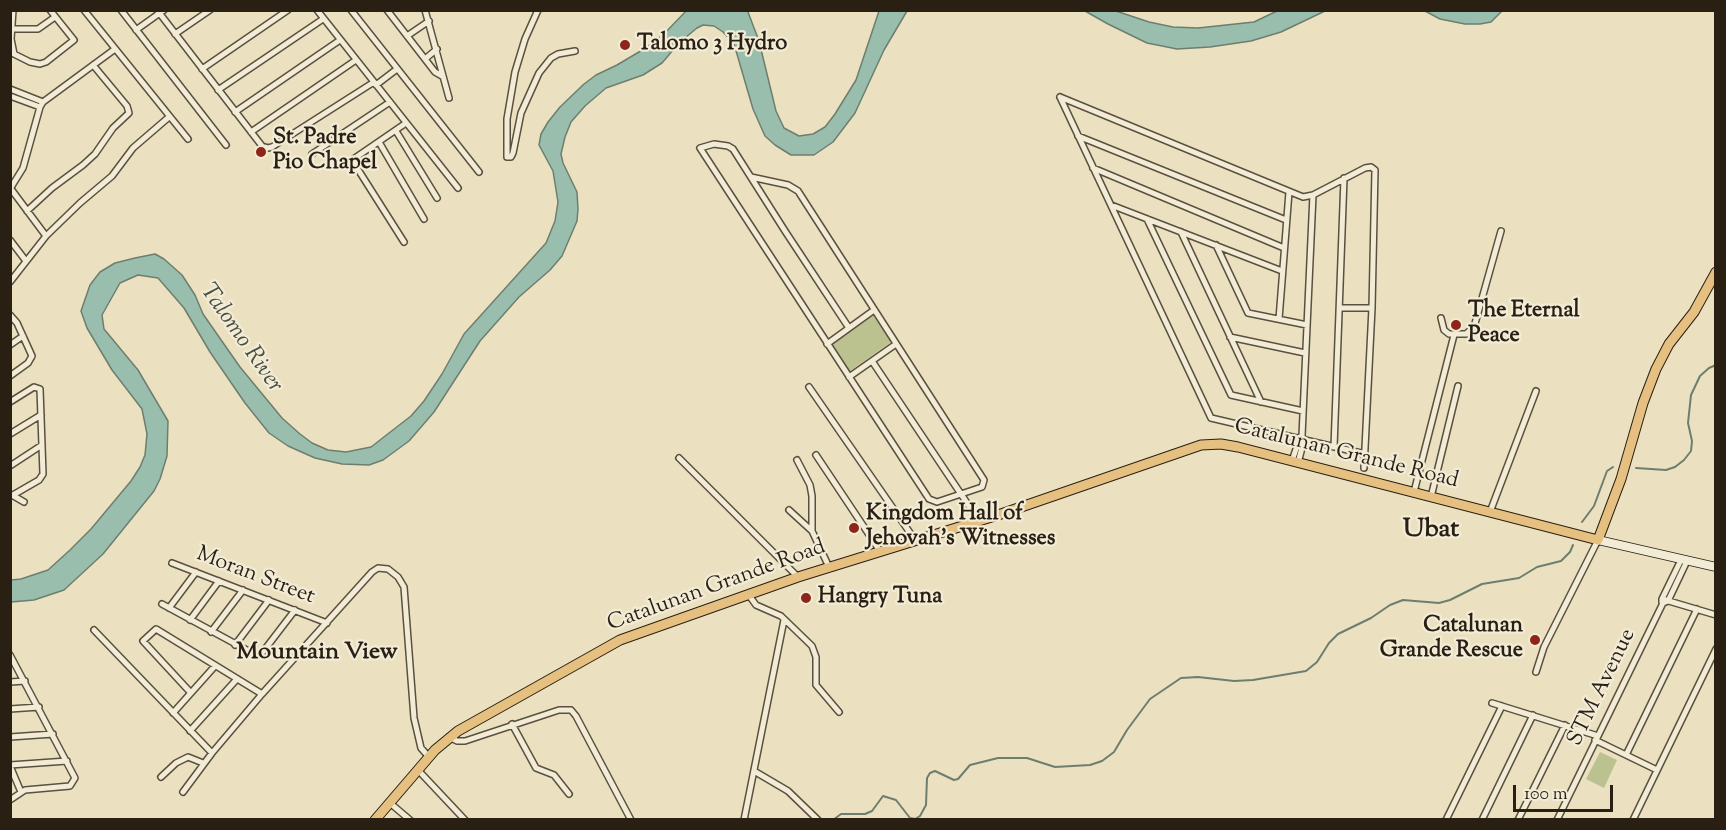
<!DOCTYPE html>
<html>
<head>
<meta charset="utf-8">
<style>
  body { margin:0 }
  #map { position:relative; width:1726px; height:830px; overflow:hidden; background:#ebe1c1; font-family:"Sorts Mill Goudy",serif }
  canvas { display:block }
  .frame { position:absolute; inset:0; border:12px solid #2a1f13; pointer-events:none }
  .scale { position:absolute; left:1513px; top:785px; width:100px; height:27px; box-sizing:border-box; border:3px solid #2a1f13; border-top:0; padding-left:8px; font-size:18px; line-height:21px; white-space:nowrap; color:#2a1f13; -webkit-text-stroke:4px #f2ecd7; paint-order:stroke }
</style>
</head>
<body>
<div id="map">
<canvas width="1726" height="830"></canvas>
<div class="frame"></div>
<div class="scale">100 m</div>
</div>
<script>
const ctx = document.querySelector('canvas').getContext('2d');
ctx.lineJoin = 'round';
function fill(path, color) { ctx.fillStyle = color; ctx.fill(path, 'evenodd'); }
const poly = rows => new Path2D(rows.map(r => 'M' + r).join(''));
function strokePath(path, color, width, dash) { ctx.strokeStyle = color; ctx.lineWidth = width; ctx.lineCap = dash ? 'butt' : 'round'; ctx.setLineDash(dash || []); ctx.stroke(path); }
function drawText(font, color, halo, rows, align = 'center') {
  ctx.font = font + ' "Sorts Mill Goudy",serif'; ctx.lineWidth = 4.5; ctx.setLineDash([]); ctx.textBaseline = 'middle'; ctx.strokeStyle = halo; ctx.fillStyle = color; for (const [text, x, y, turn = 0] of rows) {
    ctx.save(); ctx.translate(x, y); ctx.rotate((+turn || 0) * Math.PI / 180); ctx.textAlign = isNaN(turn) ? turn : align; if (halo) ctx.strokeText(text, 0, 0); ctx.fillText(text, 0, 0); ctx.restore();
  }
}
const green = poly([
  [872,314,891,342,850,371,832,344],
  [1600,752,1617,760,1604,788,1586,779]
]);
const water = poly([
  [687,10,745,10,748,12,759,41,776,111,784,128,799,136,813,134,825,127,835,114,856,80,879,11,907,11,884,50,855,113,833,142,814,155,791,155,775,145,765,136,753,109,734,44,723,32,714,26,703,25,697,28,680,42,662,63,643,75,606,88,585,106,571,122,565,137,561,154,563,163,577,192,578,209,577,221,562,256,550,270,519,297,480,341,434,412,409,441,383,460,369,465,342,464,315,458,288,446,269,433,245,403,210,352,184,308,158,278,138,275,120,283,102,315,104,329,138,370,168,421,167,456,160,479,154,491,103,554,64,590,34,600,11,602,11,580,21,579,48,570,70,550,91,529,131,481,140,467,145,455,147,434,142,409,112,370,87,328,81,311,90,285,100,272,115,263,135,258,155,254,164,259,182,275,195,295,203,314,240,367,282,418,300,434,312,443,328,450,346,452,371,447,411,416,424,401,442,374,464,334,546,243,555,221,558,202,553,171,539,145,541,134,548,122,560,107,584,84,596,75,617,65,644,49,664,34,687,10],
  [1085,11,1116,11,1149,22,1173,27,1198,28,1254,22,1277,11,1325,11,1281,32,1251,41,1210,47,1177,49,1147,43,1108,24,1085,11],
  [1425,11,1502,11,1491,22,1480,24,1465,24,1440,19,1425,11]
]);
const stream = poly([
  [1636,468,1666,470,1675,467,1684,460,1691,451,1692,441,1688,423,1691,395,1700,376,1709,368,1716,365],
  [1582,522,1594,506,1607,471,1613,467],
  [833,820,841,814,865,814,872,811,883,796,896,800,910,818,915,819,920,816,926,805,927,778,930,773,935,771,954,780,958,779,970,765,998,758,1027,758,1055,767,1090,765,1102,761,1114,752,1127,730,1150,699,1181,678,1198,677,1234,681,1253,680,1306,671,1317,662,1329,643,1338,634,1371,618,1390,605,1403,600,1439,603,1450,600,1482,584,1519,578,1537,567,1561,561,1570,552,1573,545]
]);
const street = poly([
  [13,10,11,39,14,54],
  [84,10,188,139],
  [121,10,226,145],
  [157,10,262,146,268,148,272,147,374,82],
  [317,10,458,188],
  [351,10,479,172],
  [387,10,435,72,442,76],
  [425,10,449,98],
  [538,10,525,39,515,72,507,119,507,157,511,157,513,153,521,113,539,73,551,58,558,54,575,51],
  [12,29,38,29,55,17],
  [136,30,164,10],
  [175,34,210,10],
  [407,36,429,21],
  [14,54,30,62,40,64,46,62,74,40,50,10],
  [425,59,437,49],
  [202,69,288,10],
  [376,85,397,69],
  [10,89,43,102],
  [218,90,323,19],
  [10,96,40,107],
  [1060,97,1303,197,1313,195,1365,168,1371,167,1375,170,1372,308,1364,468],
  [1060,97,1211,418,1365,454],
  [235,112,340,40],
  [396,131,437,198],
  [251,132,356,60],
  [1078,136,1286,220],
  [379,142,424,219],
  [312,154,390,102],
  [1093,168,1284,248],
  [751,177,788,185,798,191,984,480,982,487,937,502,929,499,700,148,714,144,728,146,733,149,785,231,849,328],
  [10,189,23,168,40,107,43,102,115,49],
  [11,189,46,236],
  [1111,205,1282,271],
  [27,211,52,188,83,165,95,154,113,128,129,113,127,106,93,65],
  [1147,219,1231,395,1303,411],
  [1181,232,1261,402],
  [10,240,26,261],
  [404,242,352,160,406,123],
  [1216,245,1248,313,1307,325],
  [10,282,46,236,80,203,112,176,133,148,169,117],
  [1340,308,1372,308],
  [10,315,17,323,32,356,28,363,10,376],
  [1441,318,1444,330,1449,334,1466,334,1474,327,1501,231],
  [1279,319,1289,192],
  [1230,337,1305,353],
  [827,344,874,310],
  [10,345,23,336],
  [872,361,979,521],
  [849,377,896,344],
  [809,387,915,540],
  [10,402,34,387,40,389,43,474,39,480,13,495],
  [10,434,41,415],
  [1334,447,1344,178],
  [816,455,880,551],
  [679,458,798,577],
  [797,460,810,485,812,496,812,531],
  [1292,461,1300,437],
  [1298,463,1304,440,1302,436,1313,195],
  [10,466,42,445],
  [1414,492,1454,335],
  [12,495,24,502],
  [1431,497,1458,386],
  [789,510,812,531,829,567],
  [1490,512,1536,391],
  [172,563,327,623],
  [748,594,756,605,781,616,812,646,816,657,816,685,839,712],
  [1662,599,1716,615],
  [1662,602,1662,599,1681,560],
  [162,604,256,655,262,653,295,610],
  [169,608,196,572],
  [190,620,219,581],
  [94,630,212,753],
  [211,632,243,590],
  [235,645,269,600],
  [10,655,75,778,70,786,25,790,10,800],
  [1536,672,1544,647,1598,540],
  [10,682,25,681],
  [191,693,143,641,156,629,262,694],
  [1492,703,1598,736],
  [10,709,39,707],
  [173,713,215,666],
  [512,724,536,768,554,775,569,794],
  [190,731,237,679],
  [10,737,53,734],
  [449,737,457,741,465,741,559,710,571,710,576,716,631,820],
  [1595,740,1657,770],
  [1626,755,1697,609],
  [10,765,67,761],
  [10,766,21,792],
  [418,770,465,820],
  [754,771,788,791,818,820],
  [161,777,176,763,188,757,203,763],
  [183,792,212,753,262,694,372,572,378,568,388,569,398,577,404,587,414,718,421,748,429,757],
  [390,803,410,820],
  [744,820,784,620],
  [1446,820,1502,706],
  [1482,820,1533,715],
  [1518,820,1565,725],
  [1557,820,1663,603,1668,601,1687,561],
  [1633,820,1716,649]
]);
const secondary = poly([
  [1598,540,1716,567]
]);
const primary = poly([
  [375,820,435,750,458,731,620,640,798,577,998,515,1201,445,1221,444,1238,447,1598,540,1621,479,1643,403,1656,369,1669,344,1694,312,1716,272]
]);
const markers = [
  [625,45,6,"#8f2418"],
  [261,152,6,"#8f2418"],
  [1456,325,6,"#8f2418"],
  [854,528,6,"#8f2418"],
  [806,598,6,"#8f2418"],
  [1535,640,6,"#8f2418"]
];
const poiNames = [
  ["Talomo 3 Hydro",637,45],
  ["St. Padre",273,139],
  ["Pio Chapel",273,164],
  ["The Eternal",1468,312],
  ["Peace",1468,337],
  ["Kingdom Hall of",866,515],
  ["Jehovah's Witnesses",866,540],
  ["Hangry Tuna",818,598],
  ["Catalunan",1523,627,"right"],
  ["Grande Rescue",1523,652,"right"]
];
const streetNames = [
  ["Catalunan Grande Road",1346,455,14],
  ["Moran Street",255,577,21],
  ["Catalunan Grande Road",717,587,-20],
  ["STM Avenue",1603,688,-64]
];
const waterNames = [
  ["Talomo River",240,339,55]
];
const neighbourhoodNames = [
  ["Mountain View",317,654]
];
const quarterNames = [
  ["Ubat",1431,532]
];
fill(green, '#bcc190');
fill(water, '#99bead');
strokePath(water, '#6d7e6f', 1.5);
strokePath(stream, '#6d7e6f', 2);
strokePath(street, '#5a503e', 8);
strokePath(secondary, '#2a1f13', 10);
strokePath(primary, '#2a1f13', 11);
strokePath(street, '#f2ecd7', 5);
strokePath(secondary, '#f2ecd7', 8);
strokePath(primary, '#e6c080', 9);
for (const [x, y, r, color] of markers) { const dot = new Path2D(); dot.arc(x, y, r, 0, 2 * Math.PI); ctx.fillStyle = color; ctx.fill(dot); strokePath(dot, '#f2ecd7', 2); }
drawText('bold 22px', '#2a1f13', '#f2ecd7', poiNames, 'left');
drawText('22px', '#2a1f13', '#f2ecd7', streetNames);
drawText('italic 24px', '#4b4f41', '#f2ecd7', waterNames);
drawText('bold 24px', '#2a1f13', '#f2ecd7', neighbourhoodNames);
drawText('bold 26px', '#2a1f13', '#f2ecd7', quarterNames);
</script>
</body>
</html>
